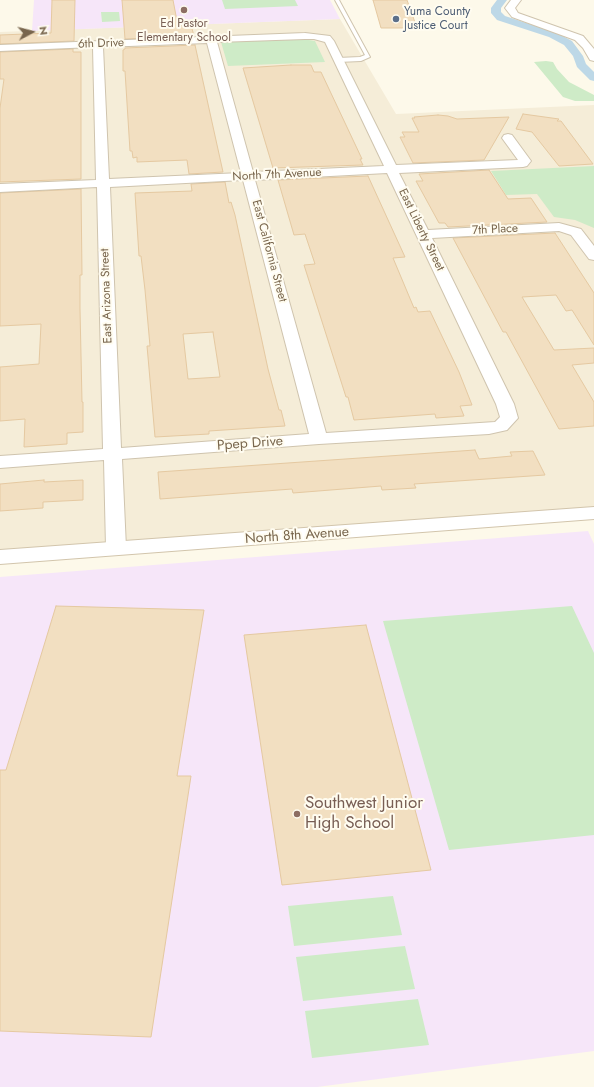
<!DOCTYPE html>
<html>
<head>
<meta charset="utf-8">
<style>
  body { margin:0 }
  #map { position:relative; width:594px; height:1087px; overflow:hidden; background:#fdf9ea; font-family:Jost,sans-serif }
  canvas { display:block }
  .north { position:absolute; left:12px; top:12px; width:40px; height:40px; -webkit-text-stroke:3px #fffcf0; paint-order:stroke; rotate:83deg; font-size:11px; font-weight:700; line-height:16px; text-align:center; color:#78654c }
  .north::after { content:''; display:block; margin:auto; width:14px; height:18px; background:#78654c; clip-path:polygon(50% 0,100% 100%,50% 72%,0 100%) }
</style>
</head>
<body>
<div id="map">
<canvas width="594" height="1087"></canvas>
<div class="north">N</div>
</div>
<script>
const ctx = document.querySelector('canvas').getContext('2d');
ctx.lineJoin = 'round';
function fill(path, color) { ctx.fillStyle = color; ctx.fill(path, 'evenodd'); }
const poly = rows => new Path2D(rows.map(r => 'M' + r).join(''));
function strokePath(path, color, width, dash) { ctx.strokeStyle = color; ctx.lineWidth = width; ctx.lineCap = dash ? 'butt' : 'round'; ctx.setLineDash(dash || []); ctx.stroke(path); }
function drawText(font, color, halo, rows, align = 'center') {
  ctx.font = font + ' Jost,sans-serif'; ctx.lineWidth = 4; ctx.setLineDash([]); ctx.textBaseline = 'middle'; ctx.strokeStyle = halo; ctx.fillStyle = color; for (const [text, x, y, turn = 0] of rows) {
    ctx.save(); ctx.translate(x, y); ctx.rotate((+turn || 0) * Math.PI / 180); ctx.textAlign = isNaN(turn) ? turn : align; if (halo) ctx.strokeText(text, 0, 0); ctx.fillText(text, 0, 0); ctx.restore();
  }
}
const residential = poly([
  [340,19,396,114,594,105,594,513,0,558,0,32]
]);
const education = poly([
  [34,0,330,0,340,19,32,31],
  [588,531,594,544,594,1051,317,1087,0,1087,0,577]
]);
const green = poly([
  [222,0,295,0,298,6,225,9],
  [101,12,119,12,120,21,102,22],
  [303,39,315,41,325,62,228,66,221,42],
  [546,61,553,62,557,69,569,82,594,95,594,101,575,101,563,97,534,62],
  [594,166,594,228,575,220,554,217,537,194,506,195,491,171],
  [572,606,594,653,594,835,449,850,383,621],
  [393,896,402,935,294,946,288,906],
  [405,946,415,989,303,1001,296,957],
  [418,999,429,1045,312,1058,305,1011]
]);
const canal = poly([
  [497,0,507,0,501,8,501,12,505,16,557,33,572,41,583,56,586,64,594,72,594,81,590,80,577,67,573,56,564,45,549,37,497,20,491,13,491,8,497,0]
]);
const building = poly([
  [52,0,75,0,74,41,0,44,0,35,51,33,52,0],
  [122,0,173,0,178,26,191,25,194,36,125,39,122,0],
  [373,0,407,0,417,28,381,28,373,0],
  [195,45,223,172,189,174,187,160,137,162,137,157,133,158,132,151,130,151,125,71,123,71,123,50,125,49,125,48,195,45],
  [73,49,73,52,81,52,81,179,0,182,0,108,4,79,0,79,0,52,73,49],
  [291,65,311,65,314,72,321,72,362,159,360,159,363,165,273,168,243,68,291,65],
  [523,114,559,119,557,121,561,121,593,164,559,166,532,132,516,129,523,114],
  [438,115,448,116,457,119,509,117,484,160,413,163,400,137,405,137,402,132,419,132,412,118,415,118,414,117,438,115],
  [489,170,508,199,531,198,547,222,448,227,445,223,439,223,416,181,423,181,419,174,489,170],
  [368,176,405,257,393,258,414,308,416,307,418,312,430,311,459,372,472,405,460,406,464,416,436,418,435,414,354,420,348,397,346,397,304,265,315,264,305,234,294,235,278,180,368,176],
  [225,182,229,203,231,202,235,215,268,369,279,410,281,410,285,426,209,431,209,434,155,437,148,357,147,346,150,346,145,290,141,256,139,256,135,193,192,191,191,184,225,182],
  [213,332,220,377,188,379,183,334,213,332],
  [81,189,82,275,80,275,80,309,82,402,83,402,83,432,67,433,67,444,24,447,25,419,0,421,0,367,39,364,41,324,0,326,0,193,81,189],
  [555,233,594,293,594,345,572,310,566,311,556,295,522,297,554,350,594,348,594,363,572,365,594,402,594,426,559,429,506,332,503,332,453,238,555,233],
  [475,450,479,459,512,456,510,452,533,451,545,475,414,484,416,488,382,490,381,486,293,493,292,489,160,499,158,472,475,450],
  [44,480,44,482,83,480,83,500,43,502,43,508,0,511,0,484,44,480],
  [56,606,204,610,177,776,191,776,151,1037,0,1031,0,770,6,770,56,606],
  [366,625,431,870,282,885,244,635,366,625]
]);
const service = poly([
  [335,0,339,0,370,57,361,61,338,62,335,60,338,58,360,57,365,55,335,0]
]);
const minor = poly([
  [511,0,521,0,515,8,518,13,583,36,594,49,594,61,590,60,583,48,575,40,512,17,505,8,511,0],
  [305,33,330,36,334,41,396,165,518,160,502,138,504,135,508,134,512,135,531,161,527,166,523,167,399,173,428,230,559,223,581,229,594,246,594,260,589,259,571,235,559,231,432,238,514,404,518,418,507,430,489,434,319,444,122,459,126,548,123,552,116,554,109,552,106,548,104,460,0,468,0,456,103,449,97,187,0,192,0,184,96,180,93,47,0,51,0,45,305,33],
  [305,39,314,39,325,42,384,166,253,172,217,42,305,39],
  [207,43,241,173,109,179,103,47,207,43],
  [387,173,496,404,500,417,495,422,326,433,255,180,387,173],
  [243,180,309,434,121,448,110,187,243,180]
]);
const secondary = poly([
  [594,507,594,519,0,564,0,550,594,507]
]);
const markers = [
  [184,10,4,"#8d6e63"],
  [396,19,4,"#5c6f8a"],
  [297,814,4,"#8d6e63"]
];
const farServicenames = [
  ["Yuma County",404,12],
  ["Justice Court",404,26]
];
const farEducationnames = [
  ["Ed Pastor",184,24],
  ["Elementary School",184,38]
];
const farStreetnames = [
  ["6th Drive",101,44,-2],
  ["North 7th Avenue",277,175,-3],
  ["East Liberty Street",421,230,64],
  ["7th Place",495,230,-3],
  ["East California Street",269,251,75],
  ["East Arizona Street",107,296,-92]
];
const streetNames = [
  ["Ppep Drive",250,444,-4],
  ["North 8th Avenue",297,536,-4]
];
const nearEducationnames = [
  ["Southwest Junior",305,804],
  ["High School",305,824]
];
fill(residential, '#f5edd8');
fill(education, '#f6e6f9');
fill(green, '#ceebc7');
fill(canal, '#bdd8e7');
fill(building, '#f2dfc1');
strokePath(building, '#e5c9a1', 1);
strokePath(service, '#cfc4ae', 2);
strokePath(minor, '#cfc4ae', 2);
strokePath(secondary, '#d2c5ac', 2);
fill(service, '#fff');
fill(minor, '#fff');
fill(secondary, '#fff');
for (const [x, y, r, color] of markers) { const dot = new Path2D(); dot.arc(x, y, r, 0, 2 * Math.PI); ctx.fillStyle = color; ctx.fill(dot); strokePath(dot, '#fffcf0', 1.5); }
drawText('12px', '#4e5e75', '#fffcf0', farServicenames, 'left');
drawText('12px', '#785e54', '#fffcf0', farEducationnames);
drawText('12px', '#78654c', '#fffcf0', farStreetnames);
drawText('14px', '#78654c', '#fffcf0', streetNames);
drawText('17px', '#785e54', '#fffcf0', nearEducationnames, 'left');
</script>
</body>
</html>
